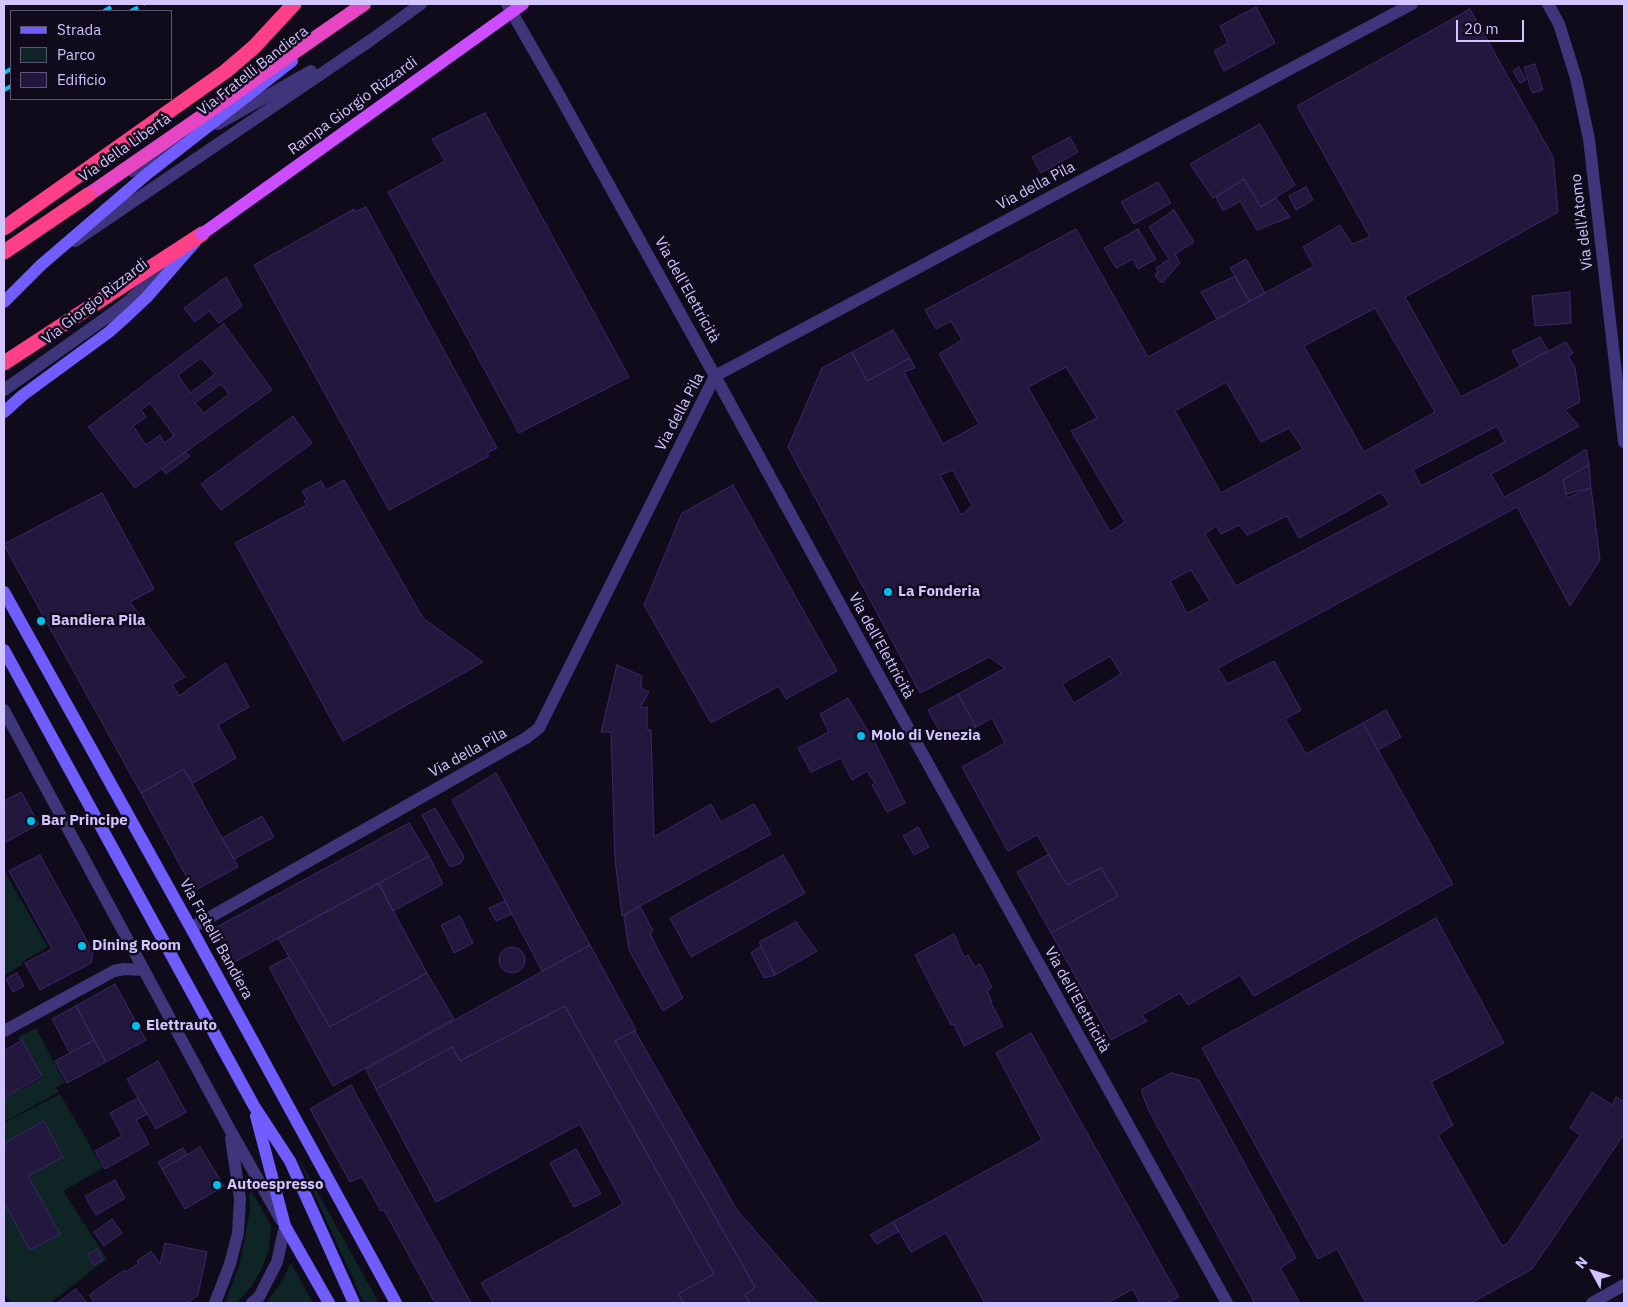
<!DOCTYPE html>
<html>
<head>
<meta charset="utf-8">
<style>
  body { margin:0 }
  #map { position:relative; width:1628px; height:1307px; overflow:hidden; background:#0f0b1b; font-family:"IBM Plex Sans",sans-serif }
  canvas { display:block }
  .frame { position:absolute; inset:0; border:5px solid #d2c5ff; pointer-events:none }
  .legend { position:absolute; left:10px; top:10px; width:162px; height:90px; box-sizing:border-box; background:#0f0b1b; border:1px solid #5d5576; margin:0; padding:6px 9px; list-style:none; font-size:15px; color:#d2c5ff }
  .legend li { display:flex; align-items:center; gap:10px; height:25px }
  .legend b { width:25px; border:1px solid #5d5576 }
  .north { position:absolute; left:1568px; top:1247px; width:50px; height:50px; -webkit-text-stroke:4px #0f0b1b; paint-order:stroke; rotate:309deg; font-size:14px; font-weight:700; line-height:20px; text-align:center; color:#d2c5ff }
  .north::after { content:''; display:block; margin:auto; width:18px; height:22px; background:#d2c5ff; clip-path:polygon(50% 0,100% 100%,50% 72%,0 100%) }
  .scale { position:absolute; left:1456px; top:20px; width:68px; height:22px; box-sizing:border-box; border:2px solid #d2c5ff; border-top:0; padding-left:6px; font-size:15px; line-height:18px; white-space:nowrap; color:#d2c5ff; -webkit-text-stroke:4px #0f0b1b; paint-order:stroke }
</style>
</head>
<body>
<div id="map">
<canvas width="1628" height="1307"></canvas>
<div class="frame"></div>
<ul class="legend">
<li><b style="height:6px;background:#715cff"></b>Strada</li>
<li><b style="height:14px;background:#0e2425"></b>Parco</li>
<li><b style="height:14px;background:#22173d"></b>Edificio</li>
</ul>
<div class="north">N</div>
<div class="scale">20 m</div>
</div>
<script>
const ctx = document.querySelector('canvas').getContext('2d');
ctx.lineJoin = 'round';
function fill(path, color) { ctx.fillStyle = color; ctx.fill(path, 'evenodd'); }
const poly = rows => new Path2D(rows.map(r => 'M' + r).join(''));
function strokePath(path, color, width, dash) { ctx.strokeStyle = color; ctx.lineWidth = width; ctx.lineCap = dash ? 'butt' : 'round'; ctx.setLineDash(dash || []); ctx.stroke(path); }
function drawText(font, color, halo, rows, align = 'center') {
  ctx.font = font + ' "IBM Plex Sans",sans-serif'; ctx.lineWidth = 5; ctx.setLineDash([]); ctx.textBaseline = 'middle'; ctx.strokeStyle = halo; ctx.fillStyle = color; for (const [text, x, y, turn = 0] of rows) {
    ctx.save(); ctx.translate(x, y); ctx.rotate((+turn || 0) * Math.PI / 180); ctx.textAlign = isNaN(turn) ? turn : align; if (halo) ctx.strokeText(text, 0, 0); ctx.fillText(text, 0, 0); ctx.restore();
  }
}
const green = poly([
  [6,874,48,947,22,962,23,964,4,975,4,875],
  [36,1028,65,1083,56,1087,59,1092,4,1122,4,1099,43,1077,22,1040,20,1041,18,1037],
  [60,1094,103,1168,63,1191,107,1259,50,1303,11,1303,4,1293,4,1202,30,1250,60,1234,28,1176,63,1156,44,1121,4,1143,4,1123],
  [295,1152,379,1303,364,1303],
  [252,1192,271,1225,269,1249,262,1268,251,1287,237,1303,225,1303,239,1266,250,1210,249,1193],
  [291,1263,313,1303,266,1303,281,1283]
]);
const building = poly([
  [1256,7,1275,43,1224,71,1214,51,1228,43,1220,26,1256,7],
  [1470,9,1553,157,1558,212,1405,297,1461,397,1566,342,1573,353,1568,356,1575,368,1580,402,1565,410,1579,426,1491,474,1504,497,1547,474,1586,449,1589,465,1563,480,1567,498,1591,488,1600,560,1570,606,1517,507,1218,668,1227,684,1274,661,1301,710,1285,719,1306,754,1363,723,1453,884,1254,996,1240,975,1188,1005,1180,993,1142,1015,1147,1021,1111,1040,1051,933,1118,896,1101,868,1067,885,1037,835,1008,851,962,767,1005,743,992,718,976,727,958,694,1005,668,989,657,920,693,788,447,822,368,852,352,867,381,910,358,915,368,904,372,943,444,979,424,939,354,962,340,951,321,936,329,925,310,1076,229,1148,357,1314,266,1303,247,1340,225,1352,244,1370,237,1297,106,1470,9],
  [1375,308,1435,412,1364,452,1304,346,1375,308],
  [1066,367,1097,418,1071,431,1125,522,1110,532,1028,387,1066,367],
  [1226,382,1261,442,1289,428,1303,449,1221,493,1175,411,1226,382],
  [1497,426,1505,442,1421,486,1413,470,1497,426],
  [953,470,972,506,961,515,940,475,953,470],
  [1381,492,1390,505,1236,586,1205,534,1216,526,1221,534,1239,525,1247,535,1287,516,1299,538,1381,492],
  [1191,570,1210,601,1187,613,1170,581,1191,570],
  [1110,656,1121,674,1074,703,1062,684,1110,656],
  [1535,64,1543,90,1532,93,1524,67,1535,64],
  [1519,67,1526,80,1520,83,1513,71,1519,67],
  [485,113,629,377,519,433,388,192,445,161,432,139,485,113],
  [1260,124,1295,185,1261,207,1244,179,1213,198,1190,164,1260,124],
  [1070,137,1078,152,1041,173,1032,157,1070,137],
  [1244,179,1261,207,1276,198,1290,217,1257,230,1240,201,1223,211,1216,197,1244,179],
  [1158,182,1171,203,1134,224,1121,202,1158,182],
  [1306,187,1313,200,1296,210,1289,196,1306,187],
  [366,207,497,448,487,453,489,456,389,510,254,265,354,209,355,212,366,207],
  [1174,210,1194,242,1175,254,1180,263,1162,283,1155,276,1158,271,1156,268,1169,259,1149,227,1174,210],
  [1138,229,1156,259,1138,269,1133,259,1116,268,1104,248,1138,229],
  [1246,259,1265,293,1250,301,1230,268,1246,259],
  [1235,276,1249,302,1217,319,1201,292,1235,276],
  [226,277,242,306,219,323,209,311,195,322,184,308,226,277],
  [1570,292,1571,323,1535,326,1532,296,1570,292],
  [224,324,272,390,135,488,88,427,224,324],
  [201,358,215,374,190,393,178,375,201,358],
  [221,384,229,394,204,413,195,403,221,384],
  [150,403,174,436,164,443,160,435,146,445,133,426,146,417,141,410,150,403],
  [893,330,910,358,867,381,852,352,893,330],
  [1540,337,1548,351,1520,366,1512,351,1540,337],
  [293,416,312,443,221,510,201,484,293,416],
  [185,452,190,456,166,474,162,469,185,452],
  [1589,465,1591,488,1566,494,1563,480,1589,465],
  [344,480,423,618,483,662,343,741,235,543,307,505,304,501,307,499,302,491,321,481,326,490,344,480],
  [733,485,837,671,786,699,779,686,711,723,644,605,682,513,733,485],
  [102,493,154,589,130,602,185,677,172,684,179,696,225,663,249,707,218,725,236,758,193,783,184,769,141,793,4,545,4,544,102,493],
  [617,665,642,676,641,688,649,692,640,708,647,707,647,729,651,730,654,837,711,804,721,822,754,804,771,834,622,916,615,859,611,732,601,732,617,665],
  [958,694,976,727,946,743,928,710,958,694],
  [848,698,874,741,905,803,887,812,872,785,875,783,867,771,852,780,841,758,811,772,798,748,829,732,820,714,848,698],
  [1386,710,1401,737,1378,750,1363,723,1386,710],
  [184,769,238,867,194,891,141,793,184,769],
  [496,773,590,945,542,971,452,800,496,773],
  [21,792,39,824,4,843,4,801,21,792],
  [435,808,464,857,461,863,450,867,422,815,435,808],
  [262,816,274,837,234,859,222,838,262,816],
  [409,823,429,856,231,964,213,929,409,823],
  [918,827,929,847,914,855,903,836,918,827],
  [1049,854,1067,885,1101,868,1118,896,1051,933,1017,872,1049,854],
  [40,855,93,952,91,963,40,990,25,963,52,949,9,871,40,855],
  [783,855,805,893,691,957,670,918,783,855],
  [429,856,443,884,393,911,379,883,429,856],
  [378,883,427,973,330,1027,278,938,378,883],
  [505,901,512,914,496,921,489,908,505,901],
  [640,906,653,931,650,934,683,998,663,1011,629,950,624,916,640,906],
  [460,916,473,943,454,953,441,925,460,916],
  [1436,918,1504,1043,1431,1082,1453,1125,1438,1135,1502,1246,1508,1243,1580,1135,1570,1128,1592,1092,1612,1105,1616,1097,1624,1102,1624,1134,1532,1269,1471,1303,1366,1303,1337,1249,1318,1259,1202,1048,1436,918],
  [796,922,817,951,775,975,759,942,796,922],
  [954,934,964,957,968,955,975,967,980,964,992,987,987,991,992,1002,991,1003,1003,1026,964,1046,954,1024,951,1025,915,955,954,934],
  [590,945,636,1030,615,1041,755,1287,745,1295,749,1301,745,1303,683,1303,684,1303,678,1294,714,1274,565,1006,460,1061,452,1047,376,1089,366,1069,590,945],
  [761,946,775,975,764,978,751,953,761,946],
  '499 960a13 13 0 1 1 26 0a13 13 0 1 1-26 0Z',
  [289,957,330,1027,427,973,454,1019,333,1086,269,967,289,957],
  [17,973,24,986,13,992,6,979,17,973],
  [115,984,146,1040,106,1062,76,1006,115,984],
  [76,1006,94,1040,70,1053,52,1019,76,1006],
  [565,1006,714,1274,678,1294,684,1303,493,1303,481,1283,623,1204,580,1124,436,1202,376,1089,452,1047,460,1061,565,1006],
  [635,1031,737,1210,818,1303,745,1303,749,1301,745,1295,755,1287,615,1041,635,1031],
  [1031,1033,1179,1297,1167,1303,1140,1303,1133,1289,1107,1303,985,1303,946,1233,911,1252,893,1222,1042,1140,996,1053,1031,1033],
  [22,1040,42,1076,4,1098,4,1051,22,1040],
  [94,1040,106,1062,67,1083,55,1061,94,1040],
  [158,1061,186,1112,156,1129,127,1079,158,1061],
  [1171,1073,1199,1080,1296,1258,1280,1268,1300,1303,1255,1303,1148,1109,1141,1090,1171,1073],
  [351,1085,471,1303,435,1303,384,1210,381,1211,362,1177,350,1182,310,1109,351,1085],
  [138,1098,147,1114,136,1120,149,1144,105,1169,95,1151,122,1136,110,1113,138,1098],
  [44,1121,63,1157,28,1176,60,1234,30,1250,4,1202,4,1143,44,1121],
  [200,1147,224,1186,185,1209,162,1169,200,1147],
  [183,1148,187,1155,162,1169,158,1162,183,1148],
  [576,1149,601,1194,574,1207,550,1163,576,1149],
  [115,1180,125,1198,96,1215,85,1196,115,1180],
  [112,1219,122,1233,104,1246,94,1232,112,1219],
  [893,1222,899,1231,877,1244,870,1235,893,1222],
  [165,1243,207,1252,198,1295,187,1303,95,1303,89,1295,124,1270,126,1272,139,1263,137,1261,151,1251,160,1264,165,1243],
  [97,1249,103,1260,94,1265,88,1254,97,1249],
  [76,1289,87,1303,57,1303,76,1289]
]);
const minor = poly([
  [1548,4,1559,24,1576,78,1589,139,1624,442],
  [4,710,229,1128,281,1220],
  [191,928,526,738,539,728,715,376,1412,4],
  [4,1031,114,971,124,969,143,970],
  [215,1303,230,1264,238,1233,240,1199,231,1138]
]);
const tertiary = poly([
  [507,4,553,84,715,376,876,670,1227,1303],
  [218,124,311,71],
  [132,171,178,145],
  [75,241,371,40,421,4],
  [4,390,110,315,131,299,172,261],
  [252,1303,259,1297,277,1262,285,1226],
  [1592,1303,1624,1285]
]);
const secondary = poly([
  [4,302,41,265,147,174,292,61],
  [4,412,23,395,109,332,128,315,147,297,195,242],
  [4,592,191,928,396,1303],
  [4,650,254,1106,290,1161,354,1303],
  [256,1116,285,1226,329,1303]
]);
const trunk = poly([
  [88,195,364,4]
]);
const motorway = poly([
  [4,228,226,71,254,47,294,4],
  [4,252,88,195],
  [4,363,202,234]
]);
const rail = poly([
  [104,11,116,4],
  [131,11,144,4],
  [4,73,11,69],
  [4,90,11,86]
]);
const primaryBridge = poly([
  [202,234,523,4]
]);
const markers = [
  [888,592,5,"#00c0f0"],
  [41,621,5,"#00c0f0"],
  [861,736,5,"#00c0f0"],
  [31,821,5,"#00c0f0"],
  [82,946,5,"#00c0f0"],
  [136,1026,5,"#00c0f0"],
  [217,1185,5,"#00c0f0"]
];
const streetNames = [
  ["Via Fratelli Bandiera",253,71,-38],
  ["Rampa Giorgio Rizzardi",353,106,-36],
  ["Via della Libertà",125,148,-35],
  ["Via della Pila",1036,186,-28],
  ["Via dell'Atomo",1582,222,-97],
  ["Via dell'Elettricità",687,290,61],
  ["Via Giorgio Rizzardi",95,302,-38],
  ["Via della Pila",680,412,-62],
  ["Via dell'Elettricità",881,646,61],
  ["Via della Pila",468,753,-29],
  ["Via Fratelli Bandiera",216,939,61],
  ["Via dell'Elettricità",1077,1000,61]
];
const poiNames = [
  ["La Fonderia",898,592],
  ["Bandiera Pila",51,621],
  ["Molo di Venezia",871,736],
  ["Bar Principe",41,821],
  ["Dining Room",92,946],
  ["Elettrauto",146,1026],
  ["Autoespresso",227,1185]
];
fill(green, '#0e2425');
fill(building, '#22173d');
strokePath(building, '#3c2869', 1);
strokePath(minor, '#3f357b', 12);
strokePath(tertiary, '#3f357b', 12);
strokePath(secondary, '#715cff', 12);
strokePath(trunk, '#e646c4', 14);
strokePath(motorway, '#ff4088', 15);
strokePath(rail, '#00c0f0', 4, [8, 6]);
strokePath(primaryBridge, '#ce4cff', 12);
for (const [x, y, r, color] of markers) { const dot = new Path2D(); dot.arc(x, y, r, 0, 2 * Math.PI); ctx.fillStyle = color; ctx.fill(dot); strokePath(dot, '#0f0b1b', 2); }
drawText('15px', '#d2c5ff', '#0f0b1b', streetNames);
drawText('bold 15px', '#d2c5ff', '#0f0b1b', poiNames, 'left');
</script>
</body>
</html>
